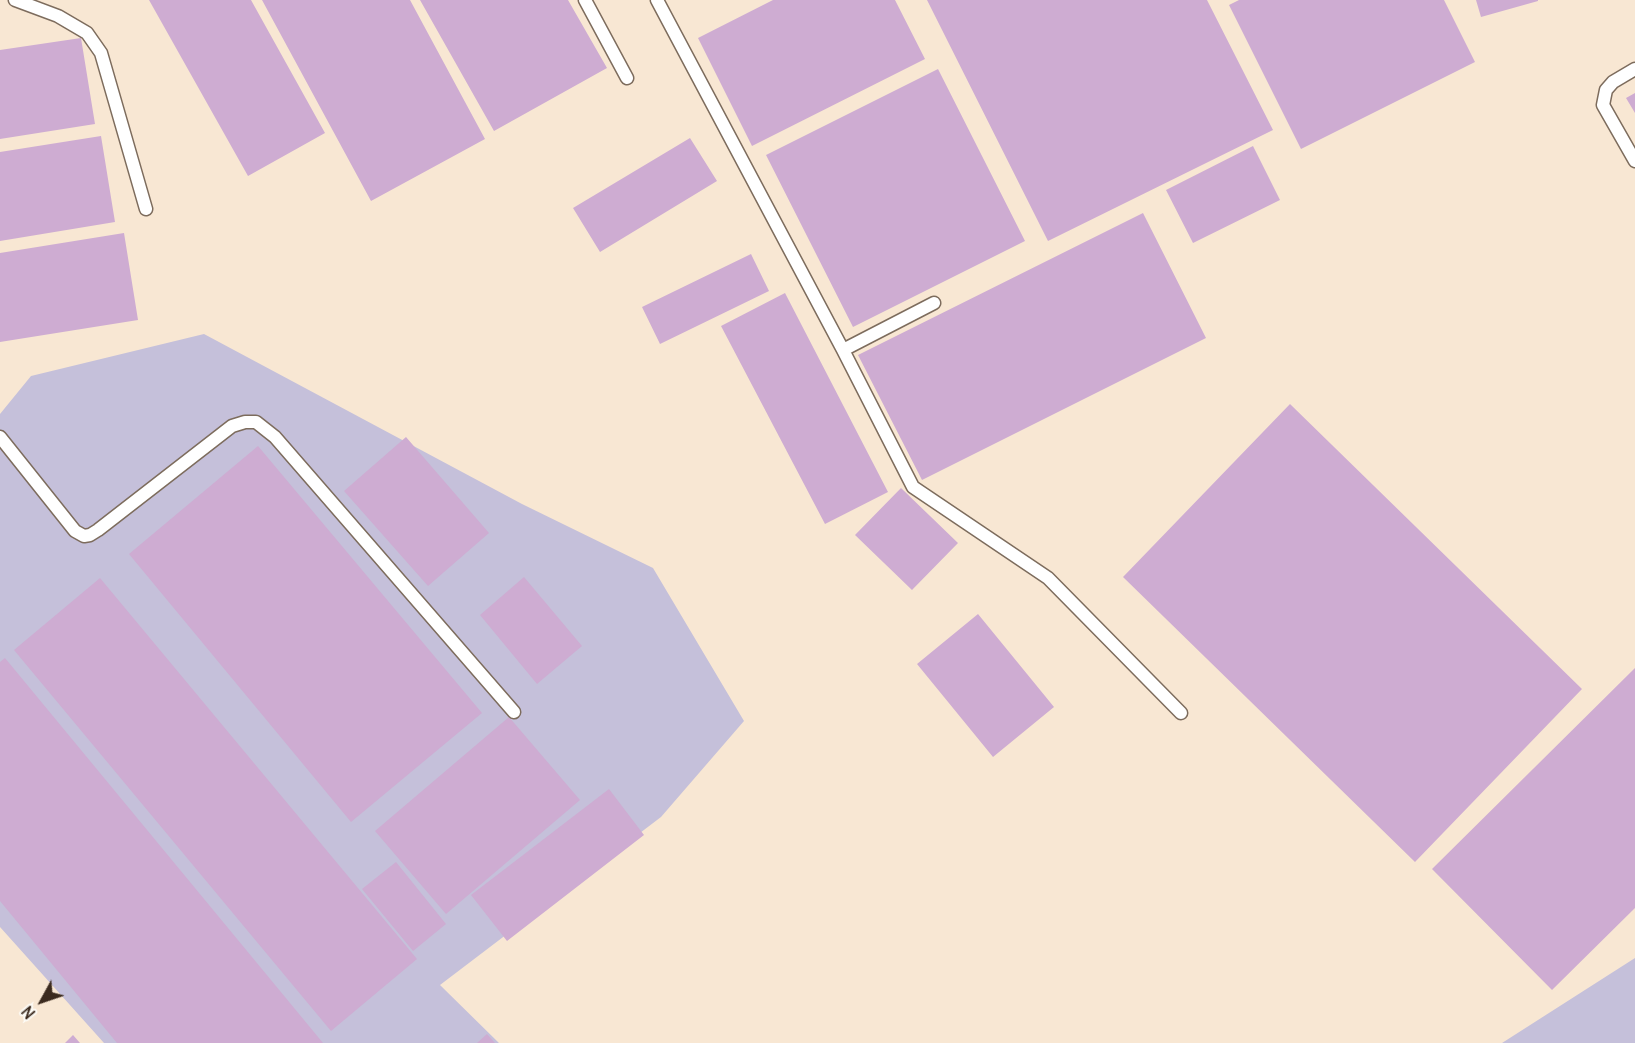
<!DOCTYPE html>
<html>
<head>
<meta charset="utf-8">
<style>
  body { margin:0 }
  #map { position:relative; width:1635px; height:1043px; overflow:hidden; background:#f8e7d3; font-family:Delius,sans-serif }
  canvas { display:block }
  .north { position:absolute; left:12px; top:971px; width:60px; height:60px; -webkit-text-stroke:4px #fdfcf7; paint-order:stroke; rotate:230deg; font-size:16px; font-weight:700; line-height:24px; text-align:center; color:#3b2a1e }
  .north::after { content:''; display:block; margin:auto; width:21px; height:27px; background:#3b2a1e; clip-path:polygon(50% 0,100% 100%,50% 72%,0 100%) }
</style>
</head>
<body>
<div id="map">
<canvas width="1635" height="1043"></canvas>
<div class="north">N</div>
</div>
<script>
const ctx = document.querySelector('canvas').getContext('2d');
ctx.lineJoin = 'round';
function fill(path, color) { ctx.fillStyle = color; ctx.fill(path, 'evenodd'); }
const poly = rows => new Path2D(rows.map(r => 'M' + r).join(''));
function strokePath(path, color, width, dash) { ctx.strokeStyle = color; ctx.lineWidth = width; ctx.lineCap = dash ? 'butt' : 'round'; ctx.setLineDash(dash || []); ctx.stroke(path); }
const industrial = poly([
  [204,334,522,504,653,568,744,721,661,817,440,985,499,1043,104,1043,0,927,0,414,31,376],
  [1635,958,1635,1043,1502,1043]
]);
const building = poly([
  [149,0,251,0,325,133,248,176],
  [262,0,410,0,485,139,371,201],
  [420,0,568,0,607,68,494,131],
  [773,0,895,0,925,59,752,146,698,38],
  [927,0,1207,0,1273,130,1048,241],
  [1239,0,1444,0,1475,62,1301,149,1229,5],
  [1476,0,1538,0,1538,1,1481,17],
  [81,38,95,124,0,139,0,50],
  [938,69,1025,241,853,327,766,155],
  [1635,93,1635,113,1626,98],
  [101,136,115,222,0,241,0,152],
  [690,138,717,181,600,252,573,208],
  [1253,146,1280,200,1193,243,1166,190],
  [1143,213,1206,338,922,480,858,355],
  [124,233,138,320,0,342,0,253],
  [751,254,769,291,660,344,642,307],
  [785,293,888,492,825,524,721,326],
  [1290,404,1582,689,1415,862,1123,577],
  [406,437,489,533,428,586,344,491],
  [258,446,482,713,351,822,129,554],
  [901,488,958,543,912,590,855,535],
  [524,577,582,646,537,684,480,615],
  [100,578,417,959,331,1031,14,650],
  [978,614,1054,707,993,757,917,664],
  [5,658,323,1043,117,1043,0,901,0,662],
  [1635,668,1635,908,1552,990,1432,869],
  [509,717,580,800,446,914,375,831],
  [609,789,644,835,507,941,471,895],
  [396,862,446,924,413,951,362,889],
  [487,1034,495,1043,477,1043],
  [73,1035,80,1043,65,1043]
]);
const lane = poly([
  [15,0,58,16,87,33,101,53,146,209],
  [585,0,627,78],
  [657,0,843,350,913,487,1048,578,1181,713],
  [1635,69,1613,82,1606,90,1603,105,1635,161],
  [843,350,934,303],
  [0,437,75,531,84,536,90,535,98,530,232,426,245,422,256,422,275,437,514,712]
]);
fill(industrial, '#c5c0da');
fill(building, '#ceacd2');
strokePath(lane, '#7d6c5d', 15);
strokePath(lane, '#fff', 12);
</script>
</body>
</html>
